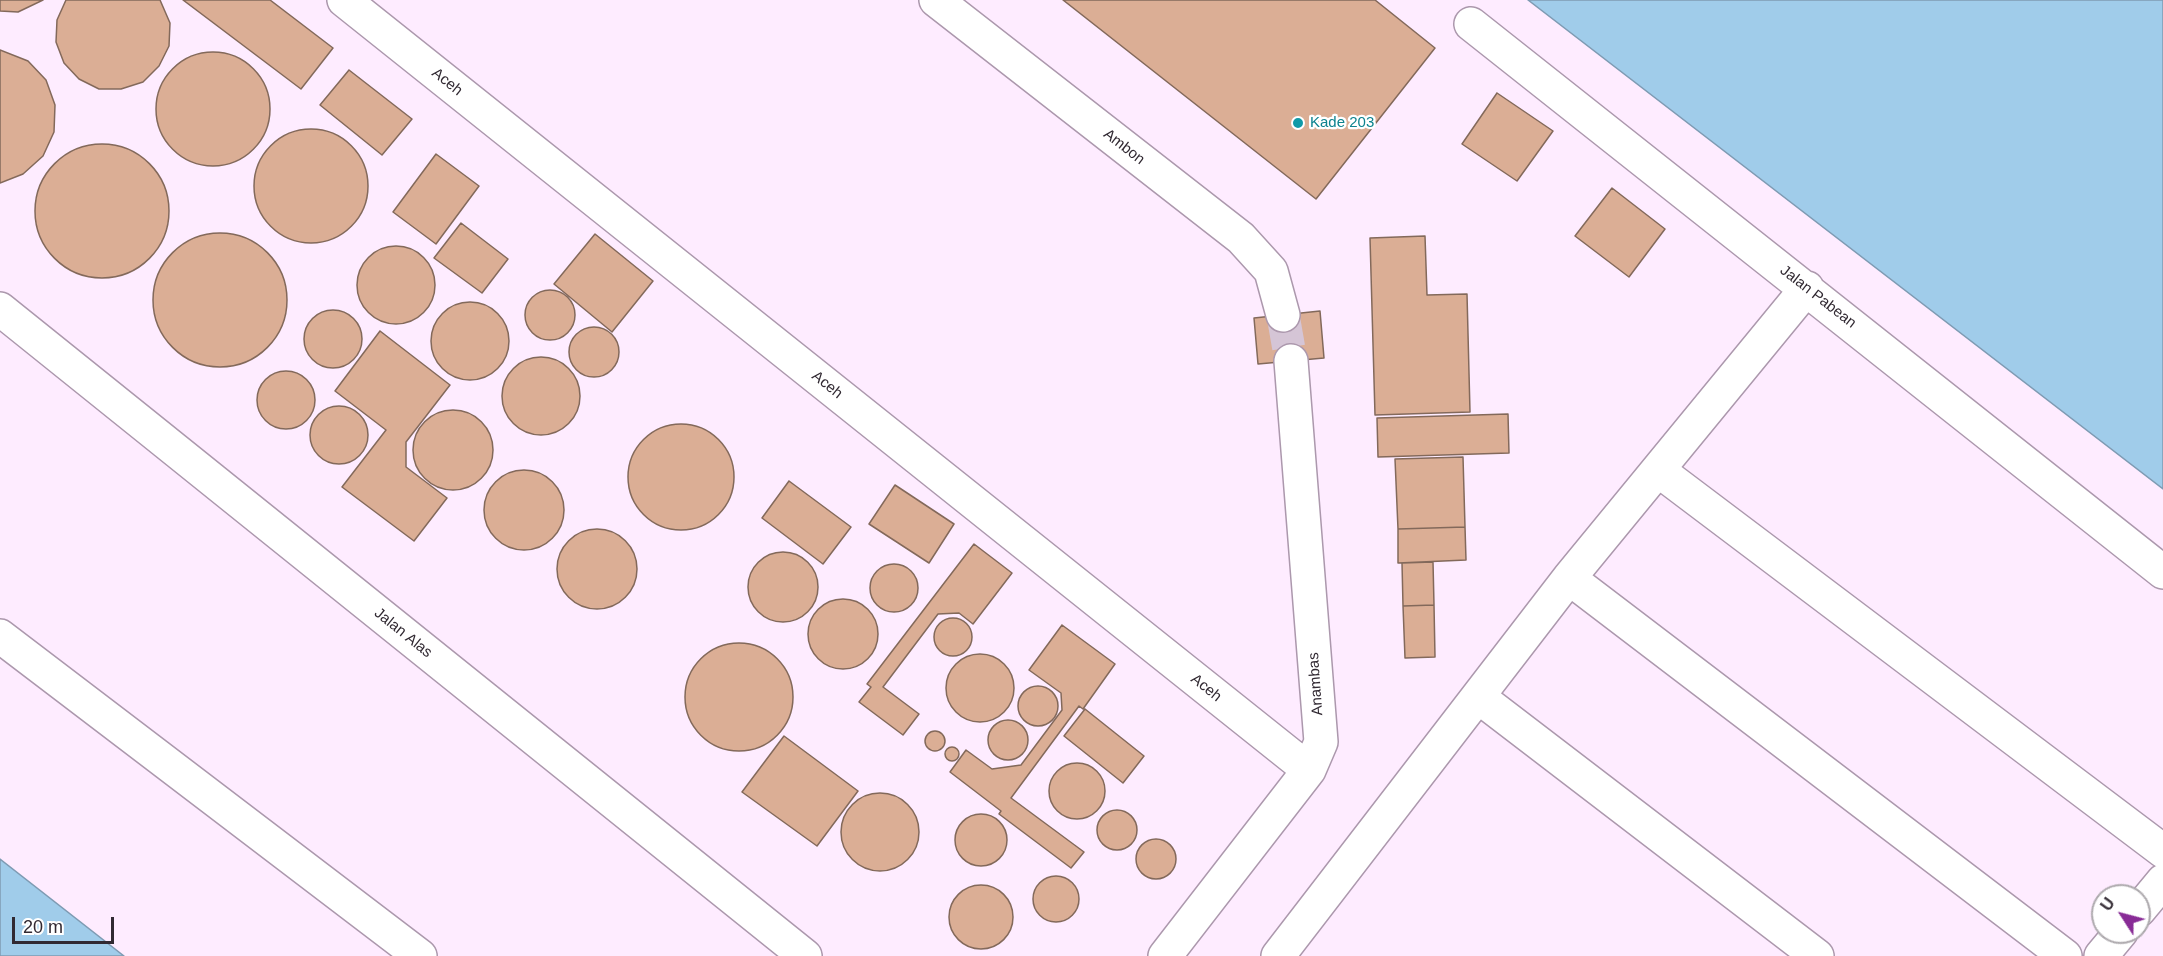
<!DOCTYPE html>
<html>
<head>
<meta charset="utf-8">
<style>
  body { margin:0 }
  #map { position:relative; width:2163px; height:956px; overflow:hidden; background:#feecff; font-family:Helvetica,sans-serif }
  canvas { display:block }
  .north { position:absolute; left:2091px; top:884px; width:60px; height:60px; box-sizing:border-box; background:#fff; border:2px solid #ada9ad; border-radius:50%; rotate:306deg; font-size:16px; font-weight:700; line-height:24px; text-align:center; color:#312932 }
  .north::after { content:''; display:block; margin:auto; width:21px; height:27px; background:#882b96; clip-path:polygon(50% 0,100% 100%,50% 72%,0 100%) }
  .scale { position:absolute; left:12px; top:917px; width:102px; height:27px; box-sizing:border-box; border:3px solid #312932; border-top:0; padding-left:8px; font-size:18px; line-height:21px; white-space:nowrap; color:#312932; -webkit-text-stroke:4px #fff; paint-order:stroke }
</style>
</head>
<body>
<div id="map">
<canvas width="2163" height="956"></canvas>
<div class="north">U</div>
<div class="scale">20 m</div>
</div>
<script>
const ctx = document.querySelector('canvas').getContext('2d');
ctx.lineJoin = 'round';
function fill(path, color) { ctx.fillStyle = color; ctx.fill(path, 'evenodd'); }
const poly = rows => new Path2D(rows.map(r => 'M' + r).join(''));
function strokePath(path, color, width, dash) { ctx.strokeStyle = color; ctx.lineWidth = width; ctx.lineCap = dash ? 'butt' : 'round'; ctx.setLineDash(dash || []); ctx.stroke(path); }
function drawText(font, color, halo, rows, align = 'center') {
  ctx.font = font + ' Helvetica,sans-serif'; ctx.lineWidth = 4.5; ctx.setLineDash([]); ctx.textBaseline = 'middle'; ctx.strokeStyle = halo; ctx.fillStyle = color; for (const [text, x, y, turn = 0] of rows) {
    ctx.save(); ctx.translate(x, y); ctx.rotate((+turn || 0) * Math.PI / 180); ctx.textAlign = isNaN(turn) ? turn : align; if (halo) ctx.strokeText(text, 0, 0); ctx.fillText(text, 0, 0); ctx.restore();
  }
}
const water = poly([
  [1528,0,2163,0,2163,489,1528,0],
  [0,859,124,956,0,956,0,859]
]);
const building = poly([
  [0,0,43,0,18,12,0,11,0,0],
  [66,0,160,0,170,23,169,46,159,66,143,82,121,89,99,89,79,79,64,63,56,42,57,20,66,0],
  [183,0,270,0,333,48,301,89,183,0],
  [1063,0,1375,0,1435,48,1316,199,1063,0],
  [0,50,28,61,46,80,55,105,54,132,43,156,23,174,0,183,0,50],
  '156 109a57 57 0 1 1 114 0a57 57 0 1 1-114 0Z',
  [349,70,412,119,382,155,320,105,349,70],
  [1497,93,1553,131,1517,181,1462,144,1497,93],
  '254 186a57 57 0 1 1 114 0a57 57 0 1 1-114 0Z',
  '35 211a67 67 0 1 1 134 0a67 67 0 1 1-134 0Z',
  [436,154,479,186,436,244,393,212,436,154],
  [1612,188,1665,229,1629,277,1575,236,1612,188],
  [461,223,508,259,482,293,434,258,461,223],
  '153 300a67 67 0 1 1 134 0a67 67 0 1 1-134 0Z',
  [595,234,653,281,612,332,554,284,595,234],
  [1425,236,1427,295,1467,294,1470,412,1375,415,1370,238,1425,236],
  '357 285a39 39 0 1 1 78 0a39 39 0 1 1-78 0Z',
  '525 315a25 25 0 1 1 50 0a25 25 0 1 1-50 0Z',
  '431 341a39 39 0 1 1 78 0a39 39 0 1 1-78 0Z',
  '304 339a29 29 0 1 1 58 0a29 29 0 1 1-58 0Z',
  [1320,311,1324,358,1258,364,1254,318,1320,311],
  '569 352a25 25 0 1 1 50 0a25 25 0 1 1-50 0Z',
  [380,331,450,385,406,442,406,467,447,498,414,541,342,487,386,430,335,391,380,331],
  '502 396a39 39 0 1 1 78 0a39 39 0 1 1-78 0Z',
  '257 400a29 29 0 1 1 58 0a29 29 0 1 1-58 0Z',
  '310 435a29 29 0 1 1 58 0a29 29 0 1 1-58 0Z',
  '413 450a40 40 0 1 1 80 0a40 40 0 1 1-80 0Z',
  [1508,414,1509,453,1378,457,1377,418,1508,414],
  '628 477a53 53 0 1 1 106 0a53 53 0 1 1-106 0Z',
  [1463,457,1465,527,1398,529,1395,459,1463,457],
  '484 510a40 40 0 1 1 80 0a40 40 0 1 1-80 0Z',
  [789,481,851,527,823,564,762,518,789,481],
  [895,485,954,524,929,563,869,524,895,485],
  [1465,527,1466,560,1398,563,1398,529,1465,527],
  '557 569a40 40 0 1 1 80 0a40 40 0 1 1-80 0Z',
  [974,544,1012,573,973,624,959,613,938,614,883,687,919,714,903,735,859,702,871,687,867,684,974,544],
  '748 587a35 35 0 1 1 70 0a35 35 0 1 1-70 0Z',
  [1433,562,1434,605,1403,606,1402,563,1433,562],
  '870 588a24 24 0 1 1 48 0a24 24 0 1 1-48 0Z',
  '808 634a35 35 0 1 1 70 0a35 35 0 1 1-70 0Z',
  [1434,605,1435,657,1405,658,1403,606,1434,605],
  '934 637a19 19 0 1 1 38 0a19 19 0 1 1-38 0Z',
  [1062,625,1115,664,1083,709,1079,706,1011,798,1084,852,1071,868,999,814,1001,811,950,772,966,750,992,769,1021,765,1062,710,1061,693,1029,670,1062,625],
  '685 697a54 54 0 1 1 108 0a54 54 0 1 1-108 0Z',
  '946 688a34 34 0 1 1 68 0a34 34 0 1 1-68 0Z',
  '1018 706a20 20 0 1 1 40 0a20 20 0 1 1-40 0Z',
  [1085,709,1144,756,1123,783,1064,736,1085,709],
  '988 740a20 20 0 1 1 40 0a20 20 0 1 1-40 0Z',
  '925 741a10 10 0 1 1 20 0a10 10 0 1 1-20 0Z',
  [784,736,858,791,817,846,742,792,784,736],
  '945 754a7 7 0 1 1 14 0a7 7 0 1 1-14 0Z',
  '1049 791a28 28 0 1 1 56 0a28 28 0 1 1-56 0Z',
  '841 832a39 39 0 1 1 78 0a39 39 0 1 1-78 0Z',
  '1097 830a20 20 0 1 1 40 0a20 20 0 1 1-40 0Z',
  '955 840a26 26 0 1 1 52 0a26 26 0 1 1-52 0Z',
  '1136 859a20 20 0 1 1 40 0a20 20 0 1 1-40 0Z',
  '1033 899a23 23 0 1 1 46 0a23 23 0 1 1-46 0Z',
  '949 917a32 32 0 1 1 64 0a32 32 0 1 1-64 0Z'
]);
const minorTunnel = poly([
  [1283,315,1291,361]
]);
const minor = poly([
  [344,0,1309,770],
  [936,0,1241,238,1271,271,1283,315],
  [1471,24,2163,572],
  [0,309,805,956],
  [1658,470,2163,851],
  [1569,578,2065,956],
  [0,636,420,956],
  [1480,698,1817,956],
  [2139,910,2163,881],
  [1165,956,1309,770,1321,742,1291,361],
  [1278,956,1569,578,1807,288],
  [2101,956,2121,932]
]);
const markers = [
  [1298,123,6,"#0f9aa8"]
];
const streetNames = [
  ["Aceh",447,82,39],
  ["Ambon",1124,147,38],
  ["Jalan Pabean",1818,297,38],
  ["Aceh",827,385,39],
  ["Jalan Alas",403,633,39],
  ["Anambas",1316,684,-94],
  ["Aceh",1206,688,39]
];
const cultureNames = [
  ["Kade 203",1310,123]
];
fill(water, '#a0ccea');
strokePath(water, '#7f9bb3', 1.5);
fill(building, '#dbae95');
strokePath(building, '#83695b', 1.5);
strokePath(minorTunnel, '#d5c5d6', 33, [33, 16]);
strokePath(minor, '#ac98ad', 36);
strokePath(minor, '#fff', 33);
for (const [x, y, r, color] of markers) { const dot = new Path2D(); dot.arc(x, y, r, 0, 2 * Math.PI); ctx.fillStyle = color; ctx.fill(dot); strokePath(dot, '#fff', 2); }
drawText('15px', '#312932', '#fff', streetNames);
drawText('15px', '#0d838f', '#fff', cultureNames, 'left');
</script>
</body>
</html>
